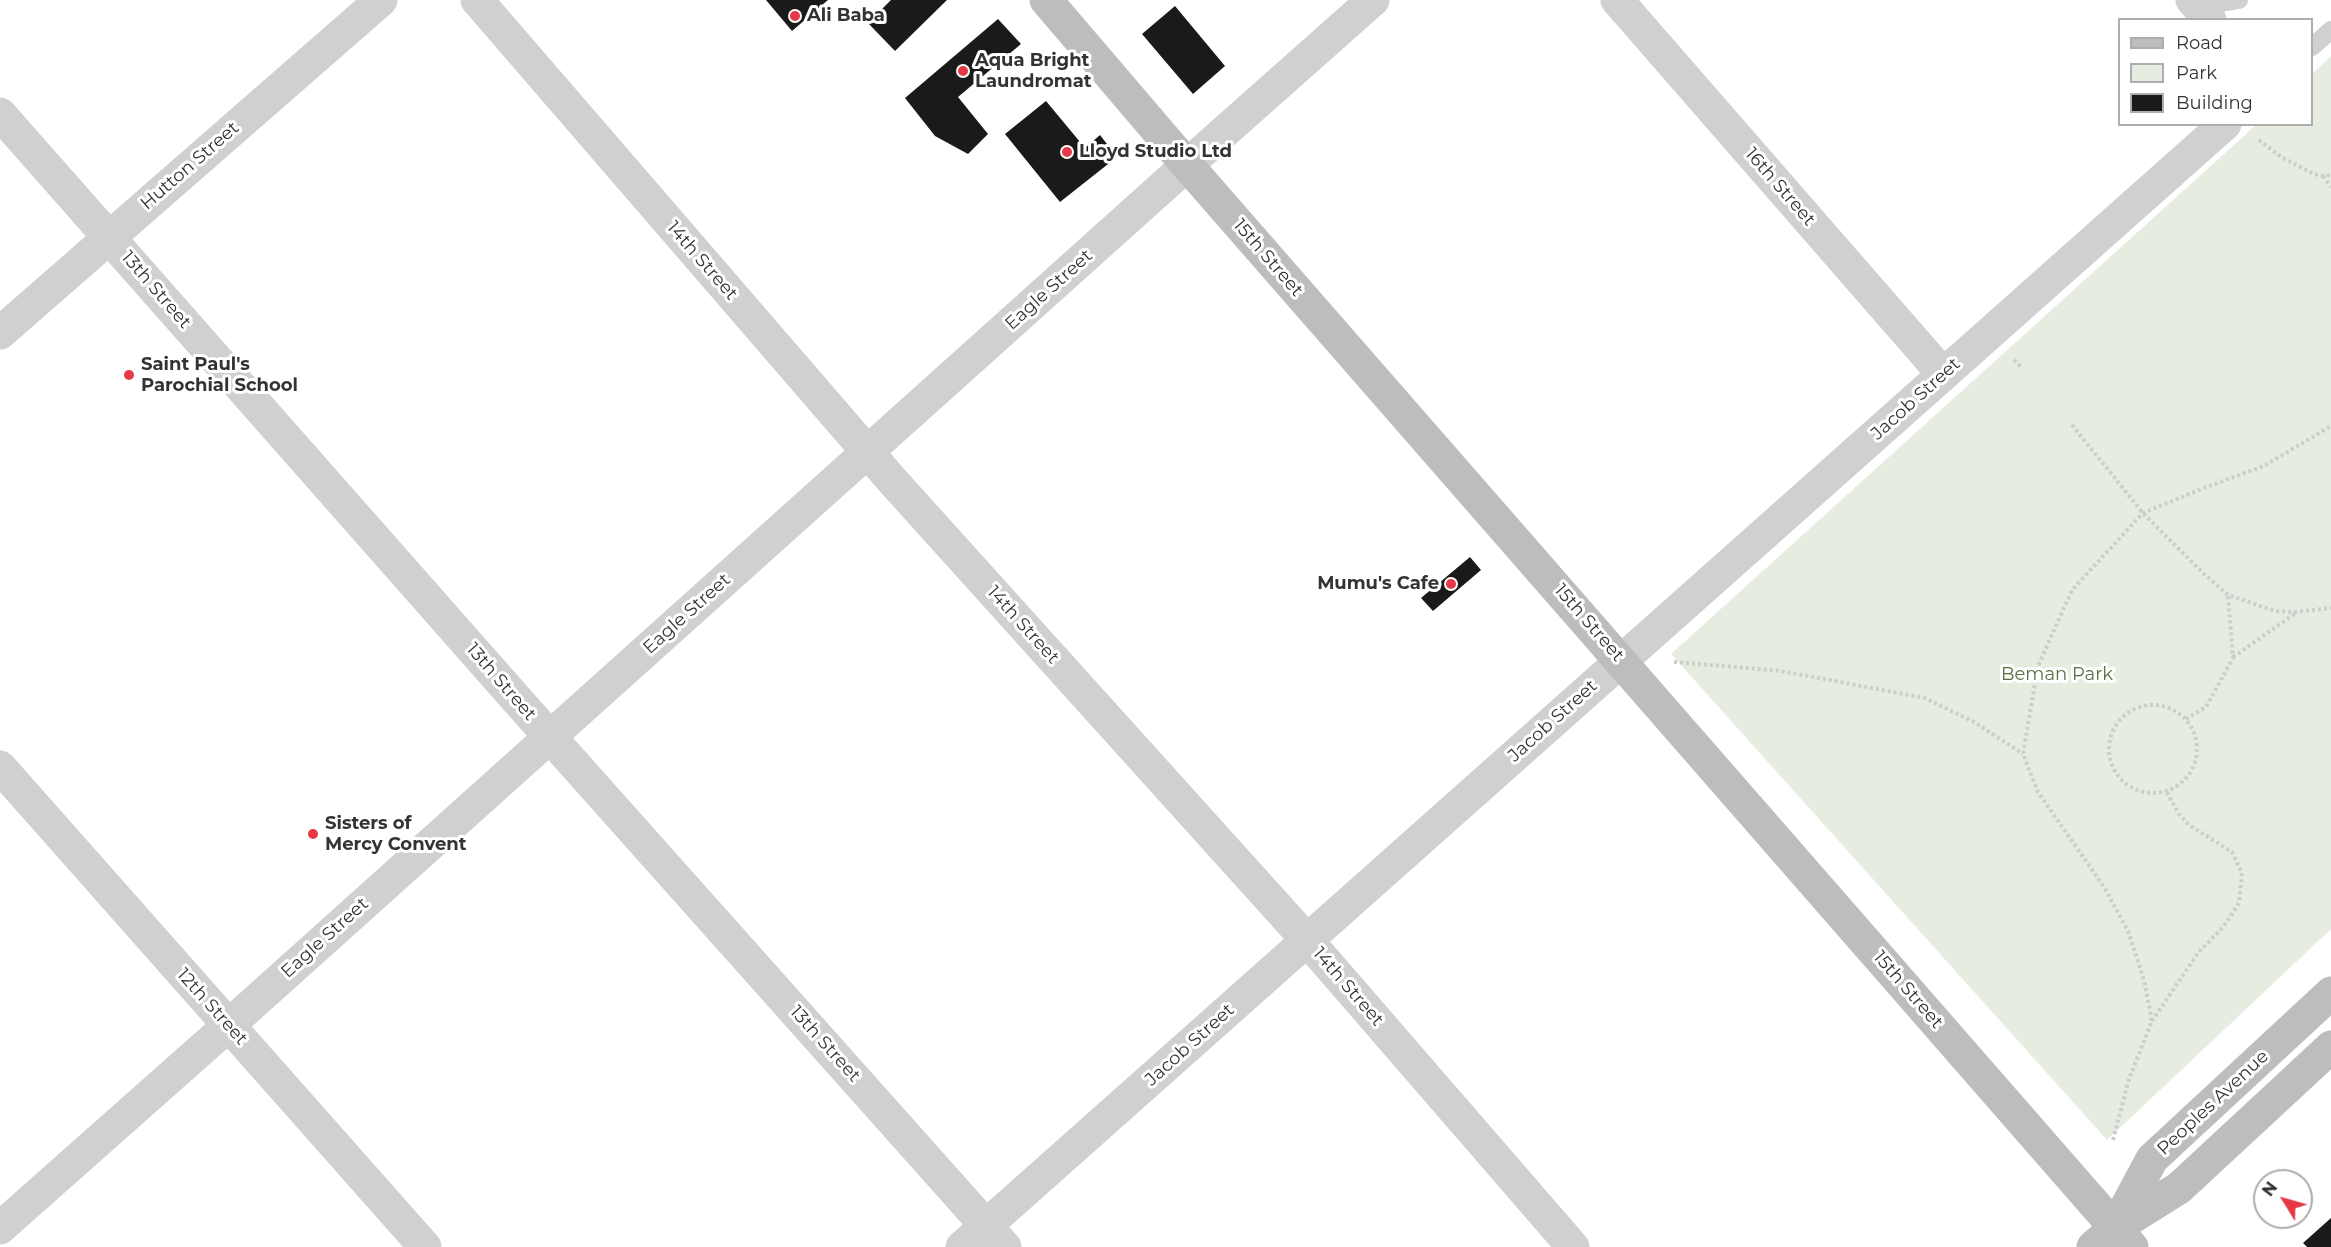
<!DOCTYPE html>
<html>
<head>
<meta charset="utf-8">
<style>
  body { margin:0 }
  #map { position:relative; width:2331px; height:1247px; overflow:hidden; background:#fff; font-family:Montserrat,sans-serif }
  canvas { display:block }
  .legend { position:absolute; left:2118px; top:18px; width:195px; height:108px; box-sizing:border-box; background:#fff; border:2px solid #adadad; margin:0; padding:8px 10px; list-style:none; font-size:18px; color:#333 }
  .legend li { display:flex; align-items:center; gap:12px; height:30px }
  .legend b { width:30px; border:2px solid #adadad }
  .north { position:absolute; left:2253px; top:1169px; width:60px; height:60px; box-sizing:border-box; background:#fff; border:2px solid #adadad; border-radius:50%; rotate:307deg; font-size:16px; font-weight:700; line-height:24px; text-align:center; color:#333 }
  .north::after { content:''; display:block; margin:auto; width:21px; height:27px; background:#e63946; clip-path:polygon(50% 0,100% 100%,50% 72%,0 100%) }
</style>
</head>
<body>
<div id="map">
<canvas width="2331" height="1247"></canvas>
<ul class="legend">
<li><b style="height:8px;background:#bdbdbd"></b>Road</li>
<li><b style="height:16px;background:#e6ecdf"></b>Park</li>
<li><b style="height:16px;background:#1a1a1a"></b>Building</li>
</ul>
<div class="north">N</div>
</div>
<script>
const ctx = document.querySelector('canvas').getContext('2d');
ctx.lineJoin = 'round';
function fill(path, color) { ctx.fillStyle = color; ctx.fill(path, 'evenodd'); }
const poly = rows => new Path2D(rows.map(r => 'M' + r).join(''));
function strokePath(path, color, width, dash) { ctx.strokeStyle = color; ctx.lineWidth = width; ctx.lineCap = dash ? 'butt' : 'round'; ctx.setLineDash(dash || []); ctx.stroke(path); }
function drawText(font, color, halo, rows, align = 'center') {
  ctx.font = font + ' Montserrat,sans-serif'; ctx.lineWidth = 6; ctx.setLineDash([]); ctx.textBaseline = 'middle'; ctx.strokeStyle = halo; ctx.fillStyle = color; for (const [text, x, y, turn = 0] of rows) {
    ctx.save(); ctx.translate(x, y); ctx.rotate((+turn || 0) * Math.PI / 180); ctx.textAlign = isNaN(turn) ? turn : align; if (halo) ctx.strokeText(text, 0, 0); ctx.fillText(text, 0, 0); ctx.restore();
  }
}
const green = poly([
  [2331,56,2331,929,2107,1140,1671,654,2256,125,2312,124,2312,74]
]);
const building = poly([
  [766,0,828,0,792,31],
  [891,0,947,0,895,51,868,23],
  [1175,6,1225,66,1193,94,1142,34],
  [998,19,1021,44,958,97,988,134,968,154,935,136,905,98],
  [1046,101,1085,148,1100,135,1117,157,1060,202,1005,134],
  [1470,557,1481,570,1433,611,1421,598],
  [2331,1218,2331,1247,2307,1247,2303,1243]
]);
const path = poly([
  [2259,140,2281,157,2314,174,2323,176,2331,175],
  [2323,176,2331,187],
  [2014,360,2021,367],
  [2072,425,2143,513,2204,574,2228,595,2275,611,2296,612,2331,608],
  [2233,657,2296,613],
  [1674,662,1781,671,1925,698,1974,722,2023,754],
  '2109 749a44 44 0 1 1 88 0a44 44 0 1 1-88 0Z',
  [2186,719,2206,707,2233,658,2228,595],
  [2152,1021,2198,953,2224,926,2239,903,2242,873,2232,852,2189,825,2179,814,2166,791],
  [2113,1140,2129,1079,2152,1021,2144,980,2128,931,2104,887,2038,792,2023,754,2038,666,2072,590,2143,513,2204,488,2264,466,2331,426]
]);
const lane = poly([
  [2198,7,2239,0],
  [2312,47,2331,30]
]);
const street = poly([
  [477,0,890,478,1307,940,1573,1247],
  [1617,0,1943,374],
  [2192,0,2210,20],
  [0,114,526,710,1005,1247],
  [0,333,381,0],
  [0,767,425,1247],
  [0,1228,229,1025,1187,165,1373,0],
  [962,1247,2225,124]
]);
const secondary = poly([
  [1046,0,1187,165,2132,1247],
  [2115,1228,2152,1159,2331,993],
  [2093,1247,2115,1228,2179,1188,2331,1047]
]);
const markers = [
  [795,16,6,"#e63946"],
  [963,71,6,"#e63946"],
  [1067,152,6,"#e63946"],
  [129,375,6,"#e63946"],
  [1451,584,6,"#e63946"],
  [313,834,6,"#e63946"]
];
const poiNames = [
  ["Ali Baba",807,16],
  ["Aqua Bright",975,61],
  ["Laundromat",975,82],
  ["Lloyd Studio Ltd",1079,152],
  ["Saint Paul's",141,365],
  ["Parochial School",141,386],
  ["Mumu's Cafe",1439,584,"right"],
  ["Sisters of",325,824],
  ["Mercy Convent",325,845]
];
const streetNames = [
  ["Hutton Street",190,166,-41],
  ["16th Street",1780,187,49],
  ["15th Street",1268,258,49],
  ["14th Street",702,261,49],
  ["13th Street",156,290,49],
  ["Eagle Street",1049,290,-42],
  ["Jacob Street",1916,399,-42],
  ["Eagle Street",687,614,-42],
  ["15th Street",1589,623,49],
  ["14th Street",1023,625,48],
  ["13th Street",501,682,49],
  ["Jacob Street",1553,721,-42],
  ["Eagle Street",325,938,-42],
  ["14th Street",1348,987,49],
  ["15th Street",1908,990,49],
  ["12th Street",212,1007,48],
  ["13th Street",825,1044,48],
  ["Jacob Street",1190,1045,-42],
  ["Peoples Avenue",2213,1103,-43]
];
const parkNames = [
  ["Beman Park",2057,675]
];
fill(green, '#e6ecdf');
fill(building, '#1a1a1a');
strokePath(path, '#cdcdcd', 4, [3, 3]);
strokePath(lane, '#d0d0d0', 18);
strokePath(street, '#d0d0d0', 33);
strokePath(secondary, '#bdbdbd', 33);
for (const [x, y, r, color] of markers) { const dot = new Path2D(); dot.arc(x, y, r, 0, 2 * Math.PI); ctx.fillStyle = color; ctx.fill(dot); strokePath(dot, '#fff', 2); }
drawText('bold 18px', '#333', '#fff', poiNames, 'left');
drawText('18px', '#333', '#fff', streetNames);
drawText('18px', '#56703f', '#fff', parkNames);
</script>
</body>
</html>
